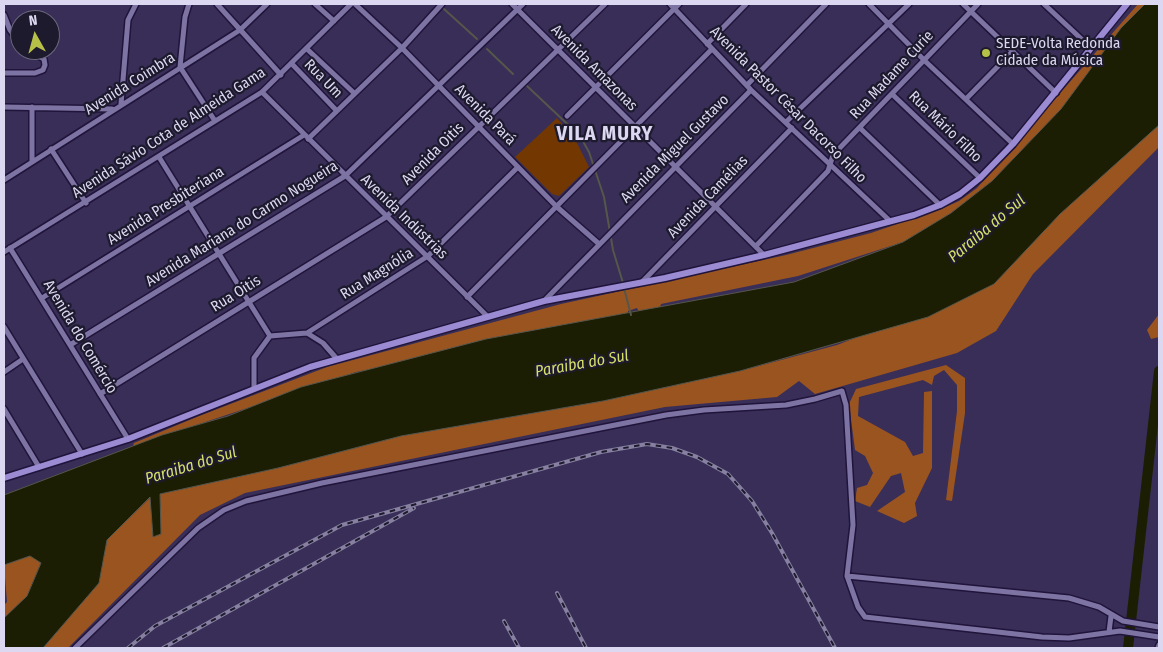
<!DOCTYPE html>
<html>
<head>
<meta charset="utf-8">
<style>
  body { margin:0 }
  #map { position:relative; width:1163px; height:652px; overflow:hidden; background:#382e57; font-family:"Fira Sans Condensed",sans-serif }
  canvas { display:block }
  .frame { position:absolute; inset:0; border:5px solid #dcd8f2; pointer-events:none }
  .north { position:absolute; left:10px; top:10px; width:50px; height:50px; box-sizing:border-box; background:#1e1a2d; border:1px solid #6a667c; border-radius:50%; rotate:353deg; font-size:14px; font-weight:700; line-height:20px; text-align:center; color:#dcd8f2 }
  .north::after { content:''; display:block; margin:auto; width:18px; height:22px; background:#b7c148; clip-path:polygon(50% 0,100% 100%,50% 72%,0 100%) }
</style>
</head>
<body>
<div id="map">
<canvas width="1163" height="652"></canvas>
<div class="frame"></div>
<div class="north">N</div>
</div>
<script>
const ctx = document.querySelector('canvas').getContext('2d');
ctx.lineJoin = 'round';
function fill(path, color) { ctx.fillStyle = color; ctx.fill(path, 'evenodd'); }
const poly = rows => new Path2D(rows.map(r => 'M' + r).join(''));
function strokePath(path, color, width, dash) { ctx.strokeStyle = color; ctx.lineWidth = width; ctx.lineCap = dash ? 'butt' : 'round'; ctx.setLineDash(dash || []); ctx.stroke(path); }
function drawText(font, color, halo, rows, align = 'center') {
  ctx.font = font + ' "Fira Sans Condensed",sans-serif'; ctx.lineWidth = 4.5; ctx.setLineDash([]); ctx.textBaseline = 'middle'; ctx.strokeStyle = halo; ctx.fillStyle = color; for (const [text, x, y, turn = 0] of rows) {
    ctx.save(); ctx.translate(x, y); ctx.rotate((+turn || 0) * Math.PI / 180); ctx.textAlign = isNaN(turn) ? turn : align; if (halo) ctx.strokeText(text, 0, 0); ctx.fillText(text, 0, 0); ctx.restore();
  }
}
const green = poly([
  [557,118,575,139,589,167,559,196,552,194,515,157]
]);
const forest = poly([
  [1138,4,1145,4,1121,29,1061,109,992,181,951,213,903,242,798,276,661,304,657,319,644,322,637,308,628,311,629,322,356,372,133,446,134,443,199,416,327,367,561,304,786,255,871,233,941,209,959,201,977,188],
  [1159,125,1159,147,1033,274,996,331,957,353,815,394,799,381,777,397,665,407,245,493,200,515,68,648,43,648,99,583,107,540,151,497,153,537,161,533,160,494,278,468,401,436,603,401,740,371,837,345,994,284,1060,214],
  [1159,314,1159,337,1151,339,1147,330],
  [946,365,965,378,965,413,952,501,946,500,957,411,957,385,944,370,934,376,932,385,923,380,859,397,858,416,905,442,913,456,923,453,924,392,932,391,932,468,915,503,917,516,904,523,877,511,905,492,901,473,891,476,870,507,855,501,857,488,867,485,873,473,865,456,855,450,849,404,856,389],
  [30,556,41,562,27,596,4,618,4,605,7,602,4,565]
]);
const water = poly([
  [1145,4,1159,4,1159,125,1060,214,994,284,928,317,740,371,603,401,401,436,278,468,160,494,161,534,153,537,150,497,107,540,99,583,43,648,4,648,4,618,27,596,41,563,30,556,4,565,4,495,162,435,228,416,301,387,486,339,794,282,903,242,951,213,992,181,1061,109,1121,28,1145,4]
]);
const stream = poly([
  [444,9,477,39],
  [487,49,513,74],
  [527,86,580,136,589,152,604,197,613,250,623,283],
  [624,288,631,315]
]);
const river = poly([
  [1128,648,1159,371]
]);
const minor = poly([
  [189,4,185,17,180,67,215,121],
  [217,4,281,75],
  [315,4,334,21],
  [355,4,402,48,557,207,598,243],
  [512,4,764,255],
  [670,4,751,90,890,221],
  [869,4,925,61,1013,144],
  [963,4,1056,93],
  [1044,4,1091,48],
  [4,15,10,30,20,43],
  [707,44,746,4],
  [307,49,354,93],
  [292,64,336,110],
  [4,73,35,73,43,70,45,65,44,59,28,50],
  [747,85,826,4],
  [262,92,487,316],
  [893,95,980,178],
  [966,99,1013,51],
  [121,104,128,20,136,4],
  [4,107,112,109],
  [32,107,32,162],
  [567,116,679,4],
  [786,122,909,4],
  [860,128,940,205],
  [308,139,402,48,442,4],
  [51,149,86,203],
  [159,157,270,336],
  [4,180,240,30,267,4],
  [756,246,828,171,833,155,978,4],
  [10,248,128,439],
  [4,252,262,92,351,4],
  [642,282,792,128],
  [467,297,712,49],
  [42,298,304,135],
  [544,301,751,90],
  [4,327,82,454],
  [307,333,428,256,518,167],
  [270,336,307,333,323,343,337,359],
  [70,345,345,176,523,4],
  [4,372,23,359],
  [254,388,254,358,270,336],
  [100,394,386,217,605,4],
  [4,409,39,467],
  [847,576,1069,598,1099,607,1123,621,1159,627],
  [1109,632,1111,616],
  [75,648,198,528,224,510,246,501,322,483,666,415,704,410,786,405,815,399,842,391,846,405,853,525,847,576,858,607,865,617,1042,637,1069,638,1120,631,1159,637],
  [1158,648,1159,645]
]);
const major = poly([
  [4,478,128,439,310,367,544,301,665,278,764,255,914,215,940,205,960,194,980,178,1013,144,1127,4]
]);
const rail = poly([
  [557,593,586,648],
  [504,621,519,648],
  [128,648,155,626,342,525,601,452,647,444,672,448,697,457,728,474,752,501,772,533,835,648],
  [163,648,414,508]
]);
const markers = [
  [986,53,5,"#b7c148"]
];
const poiNames = [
  ["SEDE-Volta Redonda",996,44],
  ["Cidade da Música",996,61]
];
const streetNames = [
  ["Avenida Amazonas",594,68,45],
  ["Rua Madame Curie",892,75,-47],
  ["Rua Um",323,79,46],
  ["Avenida Coimbra",130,84,-32],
  ["Avenida Pastor César Dacorso Filho",788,105,45],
  ["Avenida Pará",485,115,45],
  ["Rua Mário Filho",945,127,44],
  ["Avenida Sávio Cota de Almeida Gama",169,133,-33],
  ["Avenida Miguel Gustavo",675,149,-45],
  ["Avenida Oitis",433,154,-45],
  ["Avenida Camélias",708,197,-46],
  ["Avenida Presbiteriana",166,206,-32],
  ["Avenida Indústrias",404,217,44],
  ["Avenida Mariana do Carmo Nogueira",242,224,-32],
  ["Rua Magnólia",377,274,-32],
  ["Rua Oitis",236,294,-32],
  ["Avenida do Comércio",80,337,59]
];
const waterNames = [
  ["Paraiba do Sul",987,229,-40],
  ["Paraiba do Sul",582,364,-10],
  ["Paraiba do Sul",191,466,-17]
];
const districtNames = [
  ["VILA MURY",605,134]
];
fill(green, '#733702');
fill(forest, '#9a5420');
fill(water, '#1c1e03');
strokePath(water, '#56564b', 1);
strokePath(stream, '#56564b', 2);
strokePath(river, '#1c1e03', 10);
strokePath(minor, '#20143b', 8);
strokePath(major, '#20143b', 9);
strokePath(minor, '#7e74a3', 5);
strokePath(major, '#9b8bd3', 6);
strokePath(rail, '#8780a1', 4);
strokePath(rail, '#1e1a2d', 2, [5.5]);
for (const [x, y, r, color] of markers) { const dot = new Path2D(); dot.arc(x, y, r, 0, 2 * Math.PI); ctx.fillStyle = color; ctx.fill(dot); strokePath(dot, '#1e1a2d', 2); }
drawText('15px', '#dcd8f2', '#1e1a2d', poiNames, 'left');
drawText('15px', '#dcd8f2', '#1e1a2d', streetNames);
drawText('italic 16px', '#d5df69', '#1e1a2d', waterNames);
ctx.letterSpacing = '1px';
drawText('bold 20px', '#dcd8f2', '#1e1a2d', districtNames);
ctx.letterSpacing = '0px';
</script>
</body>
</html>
